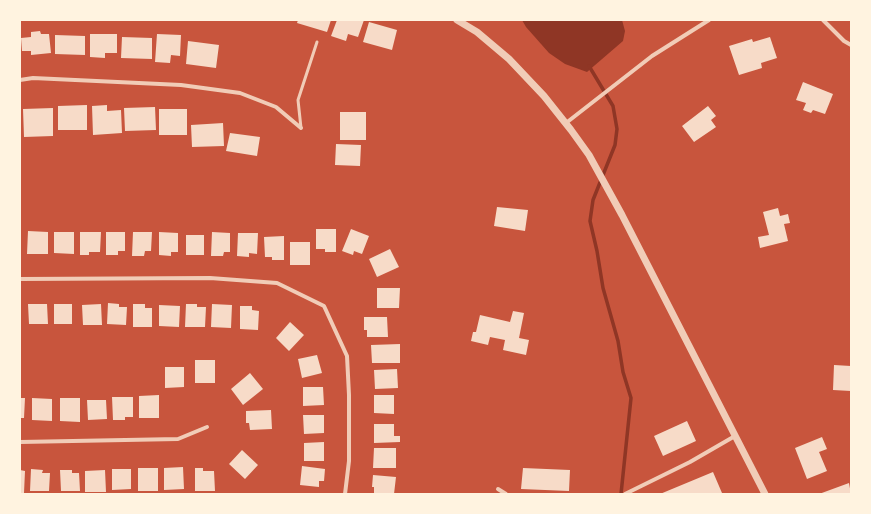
<!DOCTYPE html>
<html>
<head>
<meta charset="utf-8">
<style>
  body { margin:0 }
  #map { position:relative; width:871px; height:514px; overflow:hidden; background:#c8553d; font-family:"IBM Plex Sans",sans-serif }
  canvas { display:block }
  .frame { position:absolute; inset:0; border:21px solid #fff3e0; pointer-events:none }
</style>
</head>
<body>
<div id="map">
<canvas width="871" height="514"></canvas>
<div class="frame"></div>
</div>
<script>
const ctx = document.querySelector('canvas').getContext('2d');
ctx.lineJoin = 'round';
function fill(path, color) { ctx.fillStyle = color; ctx.fill(path, 'evenodd'); }
const poly = rows => new Path2D(rows.map(r => 'M' + r).join(''));
function strokePath(path, color, width, dash) { ctx.strokeStyle = color; ctx.lineWidth = width; ctx.lineCap = dash ? 'butt' : 'round'; ctx.setLineDash(dash || []); ctx.stroke(path); }
const water = poly([
  [522,20,622,20,625,31,623,41,587,72,565,64,549,53,526,27]
]);
const stream = poly([
  [589,66,613,106,617,129,615,145,593,200,590,221,597,251,603,288,618,341,623,372,631,398,621,494]
]);
const building = poly([
  [298,20,331,20,327,32,297,23],
  [337,20,364,20,358,37,348,34,346,41,331,36],
  [369,22,397,30,392,50,363,42],
  [40,31,41,34,49,34,51,53,31,55,31,51,22,51,21,38,31,37,31,32],
  [90,34,117,34,117,53,105,53,105,58,90,57],
  [157,34,181,35,180,56,171,55,170,63,155,62],
  [55,35,85,36,85,55,55,54],
  [122,37,152,38,152,59,121,58],
  [770,37,777,58,761,63,762,68,739,75,729,46,752,39,753,42],
  [188,41,219,45,216,68,186,64],
  [803,82,833,94,825,114,813,110,811,113,803,110,806,103,796,100],
  [87,105,87,130,58,130,58,106],
  [107,105,107,111,121,110,122,133,93,135,92,106],
  [708,106,716,116,711,120,716,127,694,142,682,126],
  [155,107,156,130,125,131,124,108],
  [53,108,53,136,24,137,23,109],
  [159,109,187,109,187,135,159,135],
  [340,112,366,112,366,140,340,140],
  [223,123,224,146,192,147,191,125],
  [230,133,260,137,257,156,226,151],
  [336,144,361,145,360,166,335,165],
  [497,207,528,210,525,231,494,226],
  [778,208,780,216,788,214,790,223,784,224,788,241,760,248,758,237,769,235,763,212],
  [316,229,336,229,336,252,325,252,325,249,316,249],
  [351,229,369,236,362,254,354,251,353,255,342,251],
  [28,231,48,232,48,254,27,254],
  [54,232,74,232,74,254,54,253],
  [80,232,101,232,100,252,89,252,89,255,80,255],
  [106,232,125,232,125,251,118,251,118,255,106,255],
  [133,232,152,232,151,251,145,251,144,256,132,256],
  [159,232,178,233,178,252,171,252,171,256,159,255],
  [212,232,230,233,230,252,224,252,223,256,211,256],
  [238,233,258,233,257,254,249,253,249,257,237,256],
  [186,235,204,235,204,255,186,255],
  [284,236,284,260,272,260,272,257,265,257,264,237],
  [290,242,310,242,310,265,290,265],
  [390,249,399,267,377,277,369,259],
  [377,288,400,288,399,308,377,308],
  [108,303,119,304,119,307,127,307,126,325,107,324],
  [28,304,47,304,48,324,29,324],
  [54,304,72,304,72,324,54,324],
  [101,304,102,325,83,325,82,305],
  [133,304,145,304,145,308,152,308,152,327,133,327],
  [186,304,197,304,197,307,206,307,205,327,185,327],
  [212,304,232,305,231,328,211,327],
  [159,305,180,306,179,327,159,326],
  [240,306,252,306,252,310,259,311,258,330,240,329],
  [513,311,524,313,519,338,529,340,526,355,503,350,505,340,490,337,488,345,471,341,473,332,476,332,480,315,510,322],
  [364,317,387,317,388,337,367,337,367,330,364,330],
  [290,322,304,335,289,351,276,338],
  [400,344,400,363,372,363,371,345],
  [317,355,322,373,302,378,298,359],
  [195,360,215,360,215,383,195,383],
  [834,365,851,366,851,391,833,390],
  [165,367,184,367,184,387,165,388],
  [397,369,398,388,375,389,374,370],
  [250,373,263,389,243,405,231,389],
  [303,387,323,387,324,405,303,406],
  [159,395,159,418,139,418,139,396],
  [374,395,394,395,394,414,374,413],
  [112,397,133,397,133,417,125,417,125,420,113,420],
  [20,398,25,398,24,418,20,418],
  [32,398,52,399,52,421,32,420],
  [60,398,80,398,80,422,60,421],
  [87,400,106,400,107,419,88,420],
  [271,410,272,429,250,430,249,423,246,423,246,411],
  [303,415,324,415,324,433,304,434],
  [687,421,696,441,663,456,654,436],
  [374,424,394,424,394,436,400,436,400,442,374,443],
  [822,437,827,449,819,452,827,471,807,479,795,448],
  [324,442,324,461,304,461,304,443],
  [374,448,396,448,396,468,373,468],
  [242,450,258,465,245,479,229,464],
  [302,466,325,469,324,481,319,481,319,487,300,485],
  [183,467,184,489,164,490,164,468],
  [138,468,158,468,158,491,138,491],
  [195,468,203,468,203,471,214,471,215,491,195,491],
  [523,468,570,470,569,491,521,489],
  [31,469,43,470,42,473,50,473,49,491,30,491],
  [112,469,131,469,131,489,112,490],
  [20,470,25,471,24,493,20,493],
  [60,470,72,470,72,473,79,473,80,491,61,491],
  [105,470,106,492,85,492,85,471],
  [713,472,722,493,660,494],
  [373,475,396,477,394,494,374,494,374,487,372,487],
  [849,483,851,494,819,494]
]);
const service = poly([
  [301,128,298,100,317,42]
]);
const minor = poly([
  [823,20,844,41,851,45],
  [20,80,33,78,181,85,240,93,276,107,301,128],
  [566,123,652,56,709,20],
  [20,279,210,278,277,283,324,306,347,356,349,395,349,461,345,494],
  [20,442,178,439,207,427],
  [498,489,506,494],
  [625,494,690,462,735,436]
]);
const tertiary = poly([
  [457,20,477,32,509,59,544,96,571,130,589,155,622,215,765,494]
]);
fill(water, '#8f3625');
strokePath(stream, '#8f3625', 3.5);
fill(building, '#f7dbc8');
strokePath(service, '#f1ccb7', 3);
strokePath(minor, '#f1ccb7', 4);
strokePath(tertiary, '#f1ccb7', 7);
</script>
</body>
</html>
